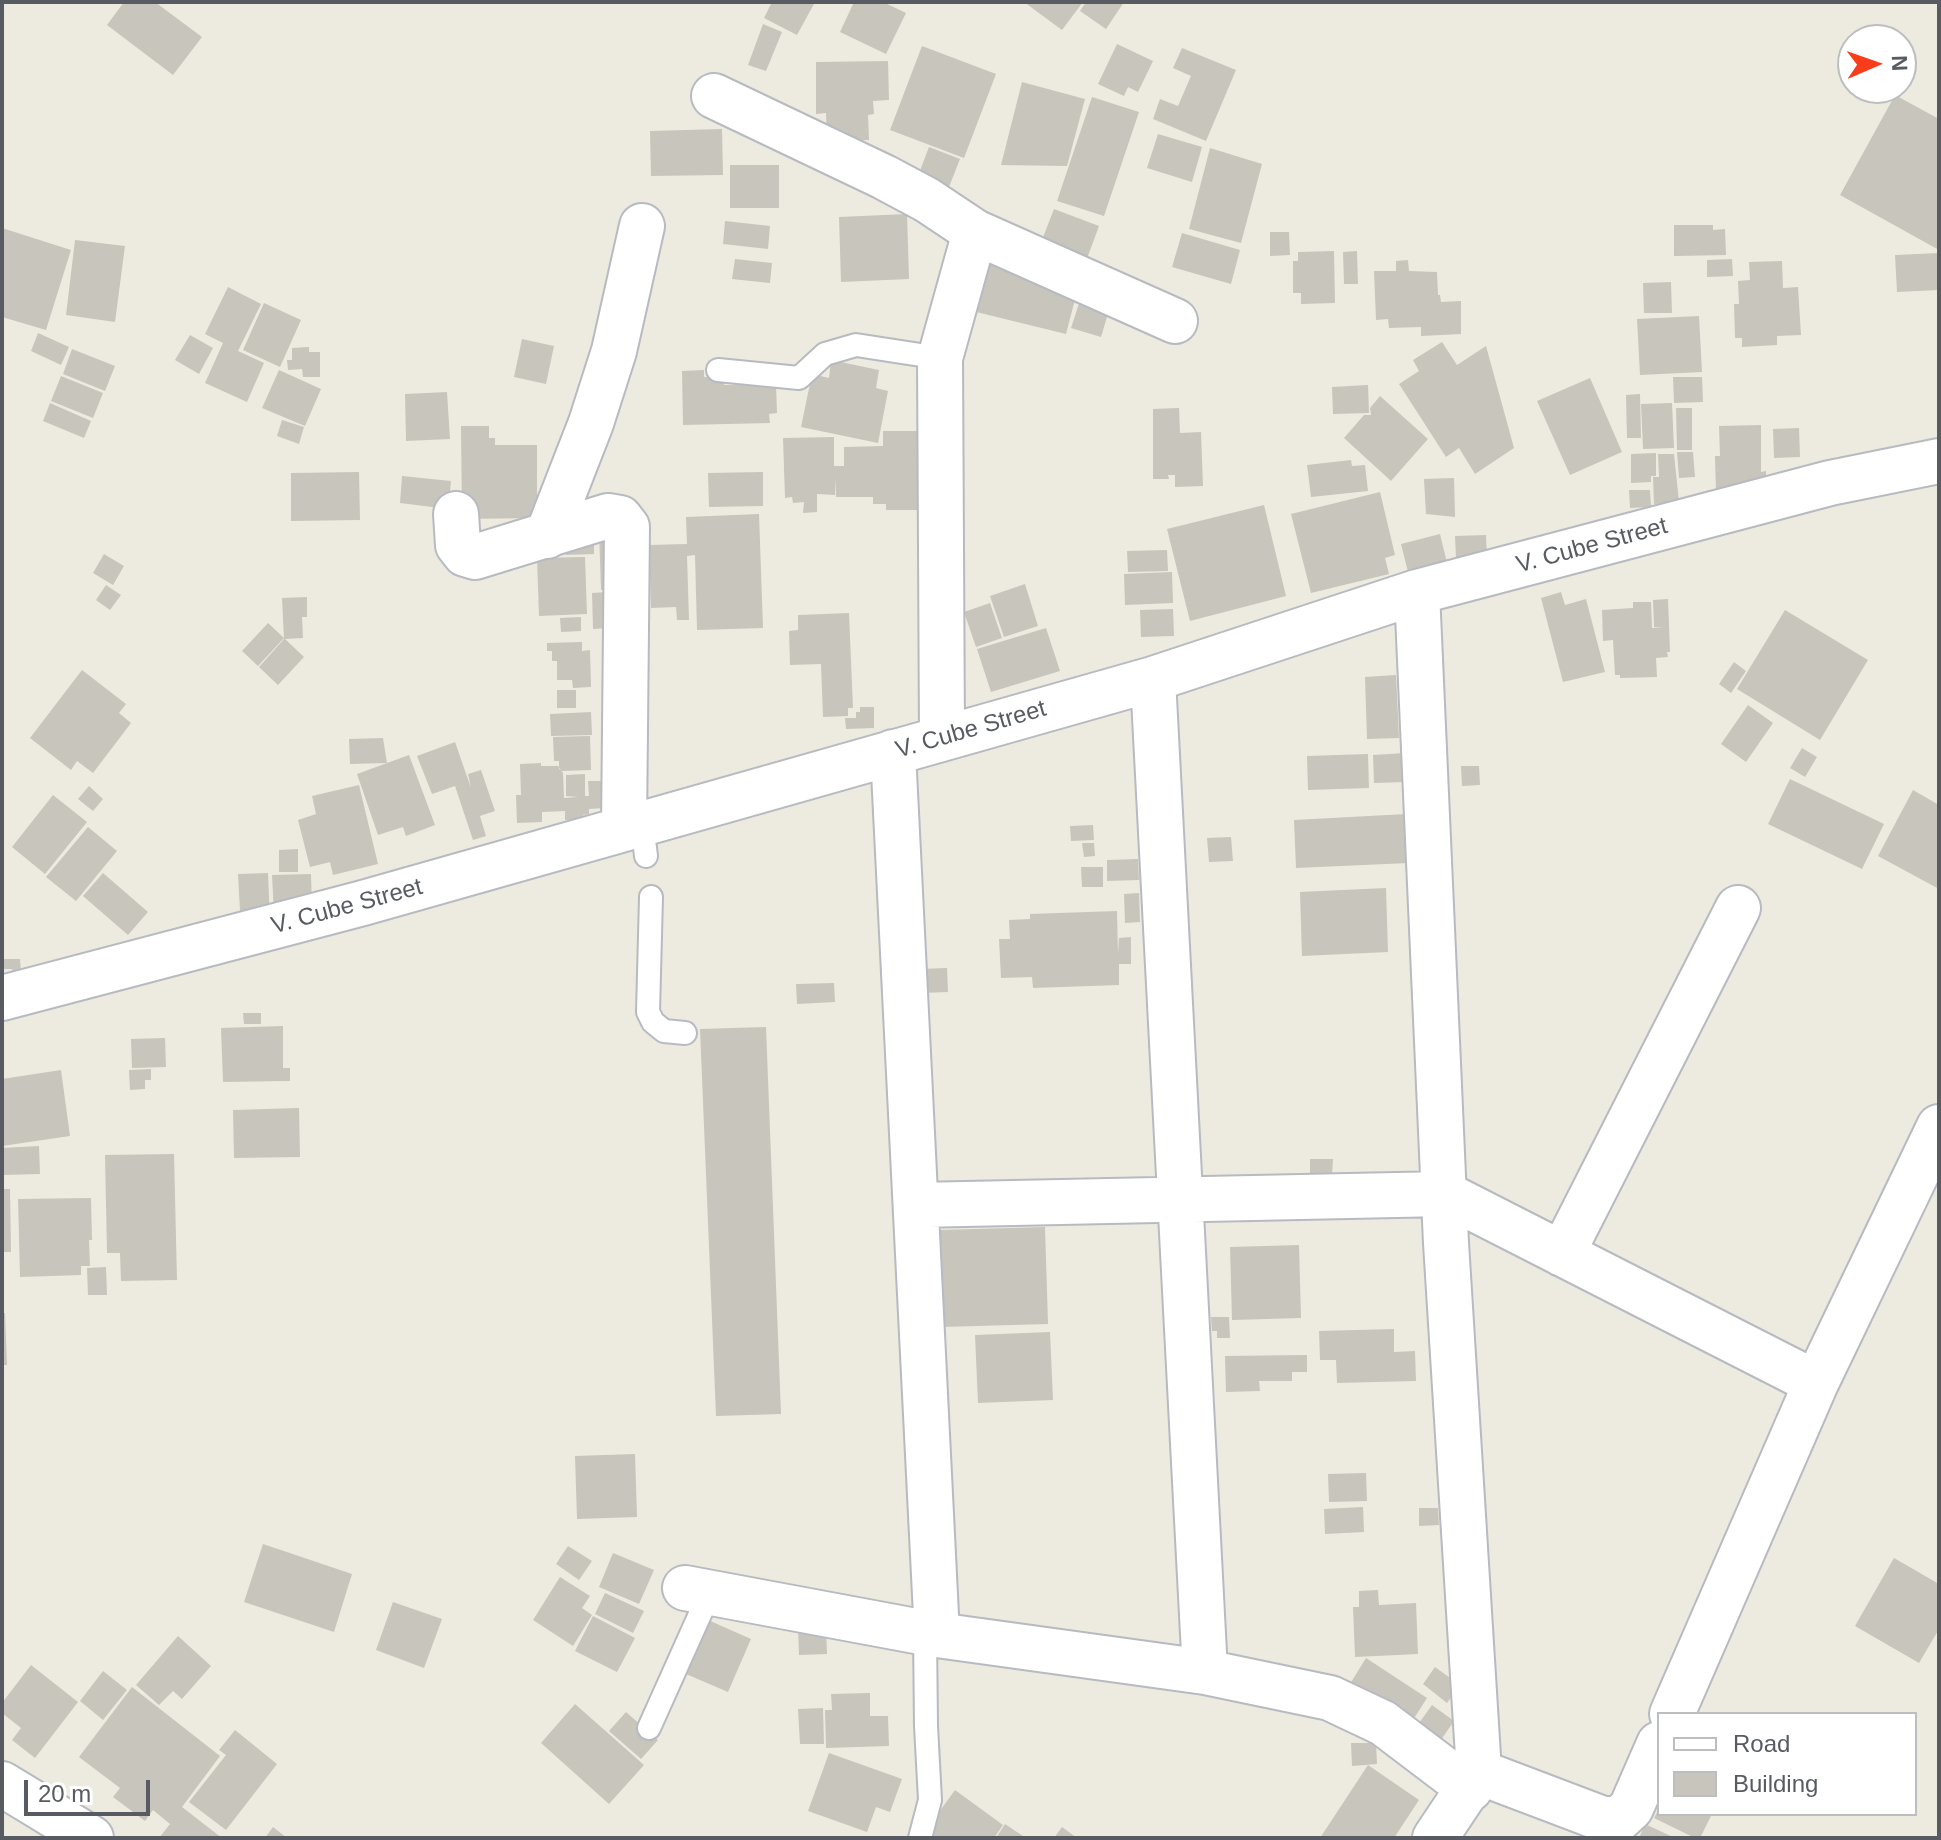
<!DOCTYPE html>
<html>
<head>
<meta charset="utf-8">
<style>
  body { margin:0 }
  #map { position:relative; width:1941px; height:1840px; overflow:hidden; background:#edebdf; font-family:Helvetica,sans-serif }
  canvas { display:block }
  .frame { position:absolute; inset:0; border:4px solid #585c62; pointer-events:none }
  .legend { position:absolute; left:1657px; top:1712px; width:260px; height:104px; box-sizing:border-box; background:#fff; border:2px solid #bcbec0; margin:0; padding:10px 14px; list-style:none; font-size:24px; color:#585c62 }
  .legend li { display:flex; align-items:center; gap:16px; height:40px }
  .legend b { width:40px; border:2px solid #bcbec0 }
  .north { position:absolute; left:1837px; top:24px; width:80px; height:80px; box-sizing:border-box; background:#fff; border:2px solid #bcbec0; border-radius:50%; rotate:88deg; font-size:22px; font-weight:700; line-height:32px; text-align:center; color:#585c62 }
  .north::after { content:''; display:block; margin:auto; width:28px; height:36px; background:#f93d1a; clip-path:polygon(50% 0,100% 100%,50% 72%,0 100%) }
  .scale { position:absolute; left:24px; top:1780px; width:126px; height:36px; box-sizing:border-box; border:4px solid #585c62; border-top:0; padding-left:10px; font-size:24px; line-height:28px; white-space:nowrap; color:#585c62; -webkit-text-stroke:6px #fff; paint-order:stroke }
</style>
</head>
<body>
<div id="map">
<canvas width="1941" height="1840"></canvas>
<div class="frame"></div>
<ul class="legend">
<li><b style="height:10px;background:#fff"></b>Road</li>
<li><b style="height:22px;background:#c8c5bc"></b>Building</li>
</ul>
<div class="north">N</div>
<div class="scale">20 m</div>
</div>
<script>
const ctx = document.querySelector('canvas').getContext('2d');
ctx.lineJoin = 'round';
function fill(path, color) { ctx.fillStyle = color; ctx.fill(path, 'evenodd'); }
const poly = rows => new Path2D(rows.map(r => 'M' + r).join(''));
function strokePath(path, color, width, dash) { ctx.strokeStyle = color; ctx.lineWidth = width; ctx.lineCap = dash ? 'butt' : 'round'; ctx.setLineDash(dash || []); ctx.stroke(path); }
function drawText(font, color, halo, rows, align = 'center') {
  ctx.font = font + ' Helvetica,sans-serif'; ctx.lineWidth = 8; ctx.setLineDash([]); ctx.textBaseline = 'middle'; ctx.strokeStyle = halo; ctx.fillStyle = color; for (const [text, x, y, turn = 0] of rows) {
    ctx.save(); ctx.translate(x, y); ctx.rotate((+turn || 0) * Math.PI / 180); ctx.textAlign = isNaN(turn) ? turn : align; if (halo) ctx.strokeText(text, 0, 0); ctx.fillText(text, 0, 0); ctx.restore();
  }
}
const building = poly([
  [124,2,155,2,202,37,173,75,107,25],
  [772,2,815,2,797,35,764,18],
  [854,2,883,2,906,13,886,54,840,32],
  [1024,2,1083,2,1062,30],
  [1086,2,1124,2,1106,29,1080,11],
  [763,24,782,32,766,71,748,65],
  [1117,44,1153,61,1138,92,1128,87,1124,96,1098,84],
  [922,46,996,74,964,158,890,130],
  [1182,48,1236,70,1206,141,1153,119,1160,99,1178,106,1191,76,1173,68],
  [888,61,889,100,873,101,874,114,868,115,869,140,827,141,826,113,816,114,816,62],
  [1022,82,1085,99,1067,166,1001,165],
  [1895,95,1939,119,1939,250,1840,195],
  [1092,97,1139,112,1104,216,1057,201],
  [722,129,723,175,651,176,650,131],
  [1158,134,1202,147,1192,182,1147,168],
  [929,147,960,159,949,187,918,176],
  [1210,148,1262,164,1241,243,1189,229],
  [730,165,779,165,779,208,730,208],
  [1054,209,1099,226,1081,275,1035,258],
  [907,214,909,279,841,282,839,217],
  [725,221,770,226,768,249,723,244],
  [1674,225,1713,225,1713,230,1725,229,1726,255,1674,256],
  [2,228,71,250,46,330,2,317],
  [1270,232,1289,232,1290,255,1270,256],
  [1182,233,1240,250,1231,284,1172,267],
  [75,240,125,246,115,322,66,315],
  [1334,251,1335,303,1301,304,1301,293,1293,293,1293,261,1298,261,1298,252],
  [1357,251,1358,284,1344,284,1343,252],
  [1939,253,1939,290,1897,292,1895,255],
  [978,255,1080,280,1066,334,964,309],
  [735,259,772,263,770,283,732,279],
  [1732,259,1733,276,1707,277,1707,260],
  [1408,260,1409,271,1437,272,1438,295,1440,295,1441,302,1461,301,1461,334,1421,336,1421,327,1389,328,1388,319,1376,320,1374,271,1396,271,1396,261],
  [1782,261,1783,288,1798,287,1801,335,1777,336,1777,345,1742,347,1742,338,1735,338,1734,304,1739,304,1738,281,1750,280,1749,262],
  [1671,282,1672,313,1644,313,1643,283],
  [228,287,261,304,238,351,264,363,247,402,205,383,223,343,205,334],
  [1084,288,1113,297,1101,337,1071,328],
  [264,303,301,320,280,367,243,350],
  [1699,316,1702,372,1640,375,1637,319],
  [38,333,69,347,61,365,31,351],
  [190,335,213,348,199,374,175,360],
  [522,339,554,346,546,384,514,377],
  [1442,342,1457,365,1486,346,1514,448,1475,474,1459,448,1446,457,1399,384,1419,371,1413,360],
  [309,347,309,352,320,352,320,377,303,377,302,369,288,370,287,360,292,360,292,348],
  [72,349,115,366,105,391,63,374],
  [831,360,879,370,876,388,888,391,878,443,801,427,812,374,829,378],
  [279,370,321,389,305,426,262,408],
  [704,370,704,377,724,376,724,385,776,384,777,413,769,414,770,423,683,425,682,371],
  [61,376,103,393,93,418,51,401],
  [1673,377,1702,377,1703,402,1674,403],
  [1590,378,1622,452,1570,475,1537,401],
  [1368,385,1369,413,1333,414,1332,387],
  [447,392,450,439,406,441,405,394],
  [1640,394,1641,438,1627,438,1626,395],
  [1380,396,1428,439,1391,481,1344,438,1364,415,1371,415,1370,408],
  [50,403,91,421,84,438,43,421],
  [1672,403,1674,448,1643,449,1641,404],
  [1179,408,1180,433,1201,432,1203,486,1175,487,1175,475,1168,475,1169,479,1153,479,1153,409],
  [1676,408,1692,408,1692,450,1677,450],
  [282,420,304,427,299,444,277,436],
  [1761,425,1761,472,1766,471,1766,492,1716,493,1715,456,1720,456,1719,426],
  [461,426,489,426,489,438,495,438,495,445,537,445,537,518,462,519],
  [1799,428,1800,457,1774,458,1773,429],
  [883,431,927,431,928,510,886,510,886,504,873,504,873,497,836,497,836,478,835,495,817,494,817,512,803,513,804,502,793,503,792,497,785,498,783,438,834,437,834,466,844,466,844,447,883,446],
  [1677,452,1693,452,1695,477,1679,478],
  [1656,453,1656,476,1651,476,1651,482,1631,483,1631,454],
  [1658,454,1674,454,1679,502,1654,504,1653,477,1659,477],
  [1351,460,1352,466,1365,465,1368,491,1311,497,1307,465],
  [359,472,360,520,291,521,291,473],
  [763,472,763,506,709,507,708,473],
  [402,476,451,481,448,509,400,503],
  [1454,478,1455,517,1426,514,1424,479],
  [1629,490,1650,490,1651,507,1630,508],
  [1380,492,1395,555,1385,558,1389,574,1311,593,1291,514],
  [1264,505,1286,596,1190,621,1167,529],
  [759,514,763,628,697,630,695,555,687,556,689,620,677,620,676,607,651,608,649,545,687,544,686,517],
  [599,531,617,531,618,590,601,590],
  [1440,534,1447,563,1408,572,1401,544],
  [1486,535,1487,561,1477,557,1456,558,1455,536],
  [594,539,594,554,566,555,565,540],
  [1167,550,1168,571,1128,572,1127,551],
  [104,554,124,566,113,585,93,573],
  [585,557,587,614,539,616,537,558],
  [1172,572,1173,603,1125,605,1124,574],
  [1025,584,1038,626,1004,637,990,596],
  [106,585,121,595,110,610,96,600],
  [607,592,608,628,593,629,592,593],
  [1561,592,1565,605,1586,599,1605,672,1563,682,1541,598],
  [307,597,307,617,302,617,303,638,285,639,304,657,278,685,259,667,284,639,282,598],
  [1668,599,1670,652,1667,652,1668,657,1656,658,1657,677,1620,678,1620,675,1615,675,1613,640,1603,641,1602,610,1633,608,1633,602,1651,602,1652,628,1664,627,1654,627,1653,600],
  [990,603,1002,638,976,647,964,612],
  [1173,609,1174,636,1141,637,1140,610],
  [1785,610,1868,660,1820,740,1737,689],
  [849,613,853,708,848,708,848,716,823,717,821,664,790,665,789,631,798,630,798,615],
  [581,617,581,631,561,632,560,618],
  [268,623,284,638,258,666,242,651],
  [1046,628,1060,671,991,692,977,649],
  [582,642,582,651,590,650,591,687,573,688,572,680,557,680,557,661,552,661,552,651,547,651,547,643],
  [1734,662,1746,671,1731,693,1719,684],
  [82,670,126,704,119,713,131,723,93,773,77,761,71,770,30,738],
  [1396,675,1399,738,1367,739,1365,677],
  [557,690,576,690,576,708,557,708],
  [1748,705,1773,723,1746,762,1721,744],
  [860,707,874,707,874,728,846,729,845,718,856,718,856,712,860,712],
  [591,712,592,735,551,736,550,714],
  [590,736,591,770,562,771,559,769,559,761,554,761,553,737],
  [383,738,387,763,350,764,349,739],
  [455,742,471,788,468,774,481,770,495,811,480,816,486,836,473,840,455,786,432,794,417,756],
  [1802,748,1817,757,1805,777,1790,768],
  [1406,753,1407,782,1374,783,1373,755],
  [1368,754,1369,788,1308,790,1307,756],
  [409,755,435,825,406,836,403,827,378,835,357,774],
  [541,763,541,766,558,766,563,773,564,798,578,797,566,796,566,775,585,774,585,796,589,796,588,781,604,781,605,808,589,809,589,814,583,815,583,819,565,820,565,811,542,812,542,822,517,823,516,795,521,795,520,764],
  [1461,766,1479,766,1480,785,1462,786],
  [1790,779,1884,824,1862,869,1768,824],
  [359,785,378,864,333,875,330,862,310,867,298,820,316,814,312,796],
  [89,786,103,799,93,811,78,799],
  [1913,790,1939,805,1939,889,1878,856],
  [53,795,87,822,45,874,12,847],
  [1406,814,1409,863,1296,868,1294,820],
  [1093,825,1094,840,1071,841,1070,826],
  [88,827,117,851,76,901,46,877],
  [1231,837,1233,861,1209,862,1207,838],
  [1082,843,1094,843,1095,856,1084,857],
  [298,849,298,872,279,872,279,850],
  [1138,859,1139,880,1107,881,1107,860],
  [1081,867,1103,867,1103,887,1082,887],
  [103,873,148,912,128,935,83,896],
  [268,873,270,923,252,911,240,911,238,874],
  [311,874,312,906,274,915,272,875],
  [1386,888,1388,952,1302,956,1300,892],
  [1139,893,1140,922,1125,923,1124,894],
  [1117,911,1118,954,1119,938,1131,937,1131,964,1119,964,1119,985,1033,988,1032,977,1001,978,999,939,1010,939,1009,920,1030,919,1030,914],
  [2,959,20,959,21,973,12,974,12,969,2,969],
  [947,968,948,992,922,993,921,969],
  [834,983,835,1002,797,1004,796,984],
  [243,1013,261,1013,261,1024,244,1024],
  [283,1026,283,1068,290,1068,290,1081,223,1082,221,1028],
  [766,1027,781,1414,716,1416,700,1029],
  [165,1038,166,1067,132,1068,131,1039],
  [151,1069,151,1080,145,1080,145,1089,130,1090,129,1070],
  [61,1070,70,1136,2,1146,2,1079],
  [299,1108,300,1157,234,1158,233,1110],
  [39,1146,40,1174,2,1175,2,1148],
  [174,1154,177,1280,121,1281,120,1253,107,1253,105,1155],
  [1310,1159,1333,1159,1332,1175,1310,1176],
  [2,1189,10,1189,11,1252,2,1252],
  [91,1198,92,1240,89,1240,90,1266,81,1266,81,1275,20,1277,18,1199],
  [1045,1227,1048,1324,941,1327,939,1230],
  [1299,1245,1301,1318,1232,1320,1230,1247],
  [106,1267,107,1295,88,1295,87,1268],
  [2,1313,5,1313,7,1365,2,1365],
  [1211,1317,1229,1317,1230,1338,1217,1338,1217,1331,1212,1331],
  [1394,1329,1394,1352,1415,1351,1416,1381,1337,1383,1336,1360,1320,1360,1319,1331],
  [1050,1332,1053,1400,978,1403,975,1335],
  [1307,1355,1307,1372,1292,1372,1292,1381,1259,1381,1260,1391,1226,1392,1225,1356],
  [635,1454,637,1517,577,1519,575,1456],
  [1366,1473,1367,1501,1329,1502,1328,1474],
  [1363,1507,1364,1532,1325,1534,1324,1509],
  [1419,1508,1438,1508,1439,1525,1419,1526],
  [263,1544,352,1574,334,1632,244,1602],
  [568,1546,592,1561,579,1580,556,1564],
  [613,1553,654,1570,639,1604,599,1587],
  [1894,1558,1939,1584,1939,1629,1919,1663,1855,1626],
  [560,1577,590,1596,582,1608,592,1615,573,1646,533,1620],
  [1378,1590,1379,1605,1416,1603,1418,1654,1355,1657,1353,1607,1359,1607,1359,1591],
  [605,1593,644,1611,633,1633,595,1614],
  [393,1602,442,1619,424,1668,376,1650],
  [593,1616,635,1638,617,1672,575,1651],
  [708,1620,751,1639,728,1692,679,1671],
  [826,1626,827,1654,799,1655,798,1627],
  [178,1636,211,1666,182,1699,173,1691,159,1705,136,1685],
  [1366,1658,1427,1698,1406,1731,1345,1692],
  [31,1665,78,1702,35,1758,12,1740,21,1728,2,1713,2,1703],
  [1435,1667,1460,1685,1447,1703,1423,1684],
  [103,1671,127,1690,103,1720,80,1701],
  [132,1687,220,1756,182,1807,222,1838,159,1838,170,1824,153,1810,145,1821,113,1797,120,1788,79,1757],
  [870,1693,870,1716,888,1716,889,1746,826,1748,825,1710,832,1710,831,1694],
  [575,1704,644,1765,609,1804,541,1743],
  [1432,1705,1454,1721,1436,1747,1414,1730],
  [823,1708,824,1744,800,1744,798,1709],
  [626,1712,658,1740,641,1759,609,1731],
  [235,1730,277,1764,226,1830,189,1802,226,1755,219,1750],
  [1351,1743,1376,1743,1377,1764,1352,1766],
  [829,1753,902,1779,890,1812,876,1807,867,1832,808,1811],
  [1368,1765,1419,1800,1394,1838,1320,1838],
  [955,1790,1003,1825,994,1838,937,1838,926,1830],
  [1659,1809,1659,1814,1712,1814,1700,1838,1695,1838,1654,1818],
  [1005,1824,1026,1838,996,1838],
  [1645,1824,1675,1838,1639,1838],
  [273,1827,287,1838,265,1838],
  [1062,1827,1077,1838,1054,1838]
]);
const lane = poly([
  [718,370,799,378,825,354,856,345,940,358],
  [642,824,646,856],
  [651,897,648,1012,653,1022,664,1031,685,1033],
  [649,1728,710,1592],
  [920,1838,930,1800,926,1726,925,1633]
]);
const street = poly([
  [714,96,884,177,927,200,975,232,940,358,942,739],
  [975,232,1175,321],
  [456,514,458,545,465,554,475,557,608,516,620,518,627,527,624,829],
  [547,536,591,423,614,351,642,226],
  [1417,592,1446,1243,1479,1772,1435,1838],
  [1153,679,1205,1672],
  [893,752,937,1635],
  [2,998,363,903,1153,679,1417,592,1830,483,1939,461],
  [917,1205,1445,1194,1816,1383],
  [1562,1254,1738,908],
  [685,1588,937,1635,1205,1672,1330,1698,1383,1723,1470,1789],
  [1672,1714,1816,1383,1939,1127],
  [1479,1772,1603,1819,1619,1819,1631,1808,1659,1744],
  [2,1784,91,1838]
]);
const streetNames = [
  ["V. Cube Street",1592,546,-15],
  ["V. Cube Street",971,730,-16],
  ["V. Cube Street",347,907,-15]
];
fill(building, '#c8c5bc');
strokePath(lane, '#b7bac0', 26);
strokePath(street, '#b7bac0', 48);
strokePath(lane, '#fff', 22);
strokePath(street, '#fff', 44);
drawText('24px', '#585c62', '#fff', streetNames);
</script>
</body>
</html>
